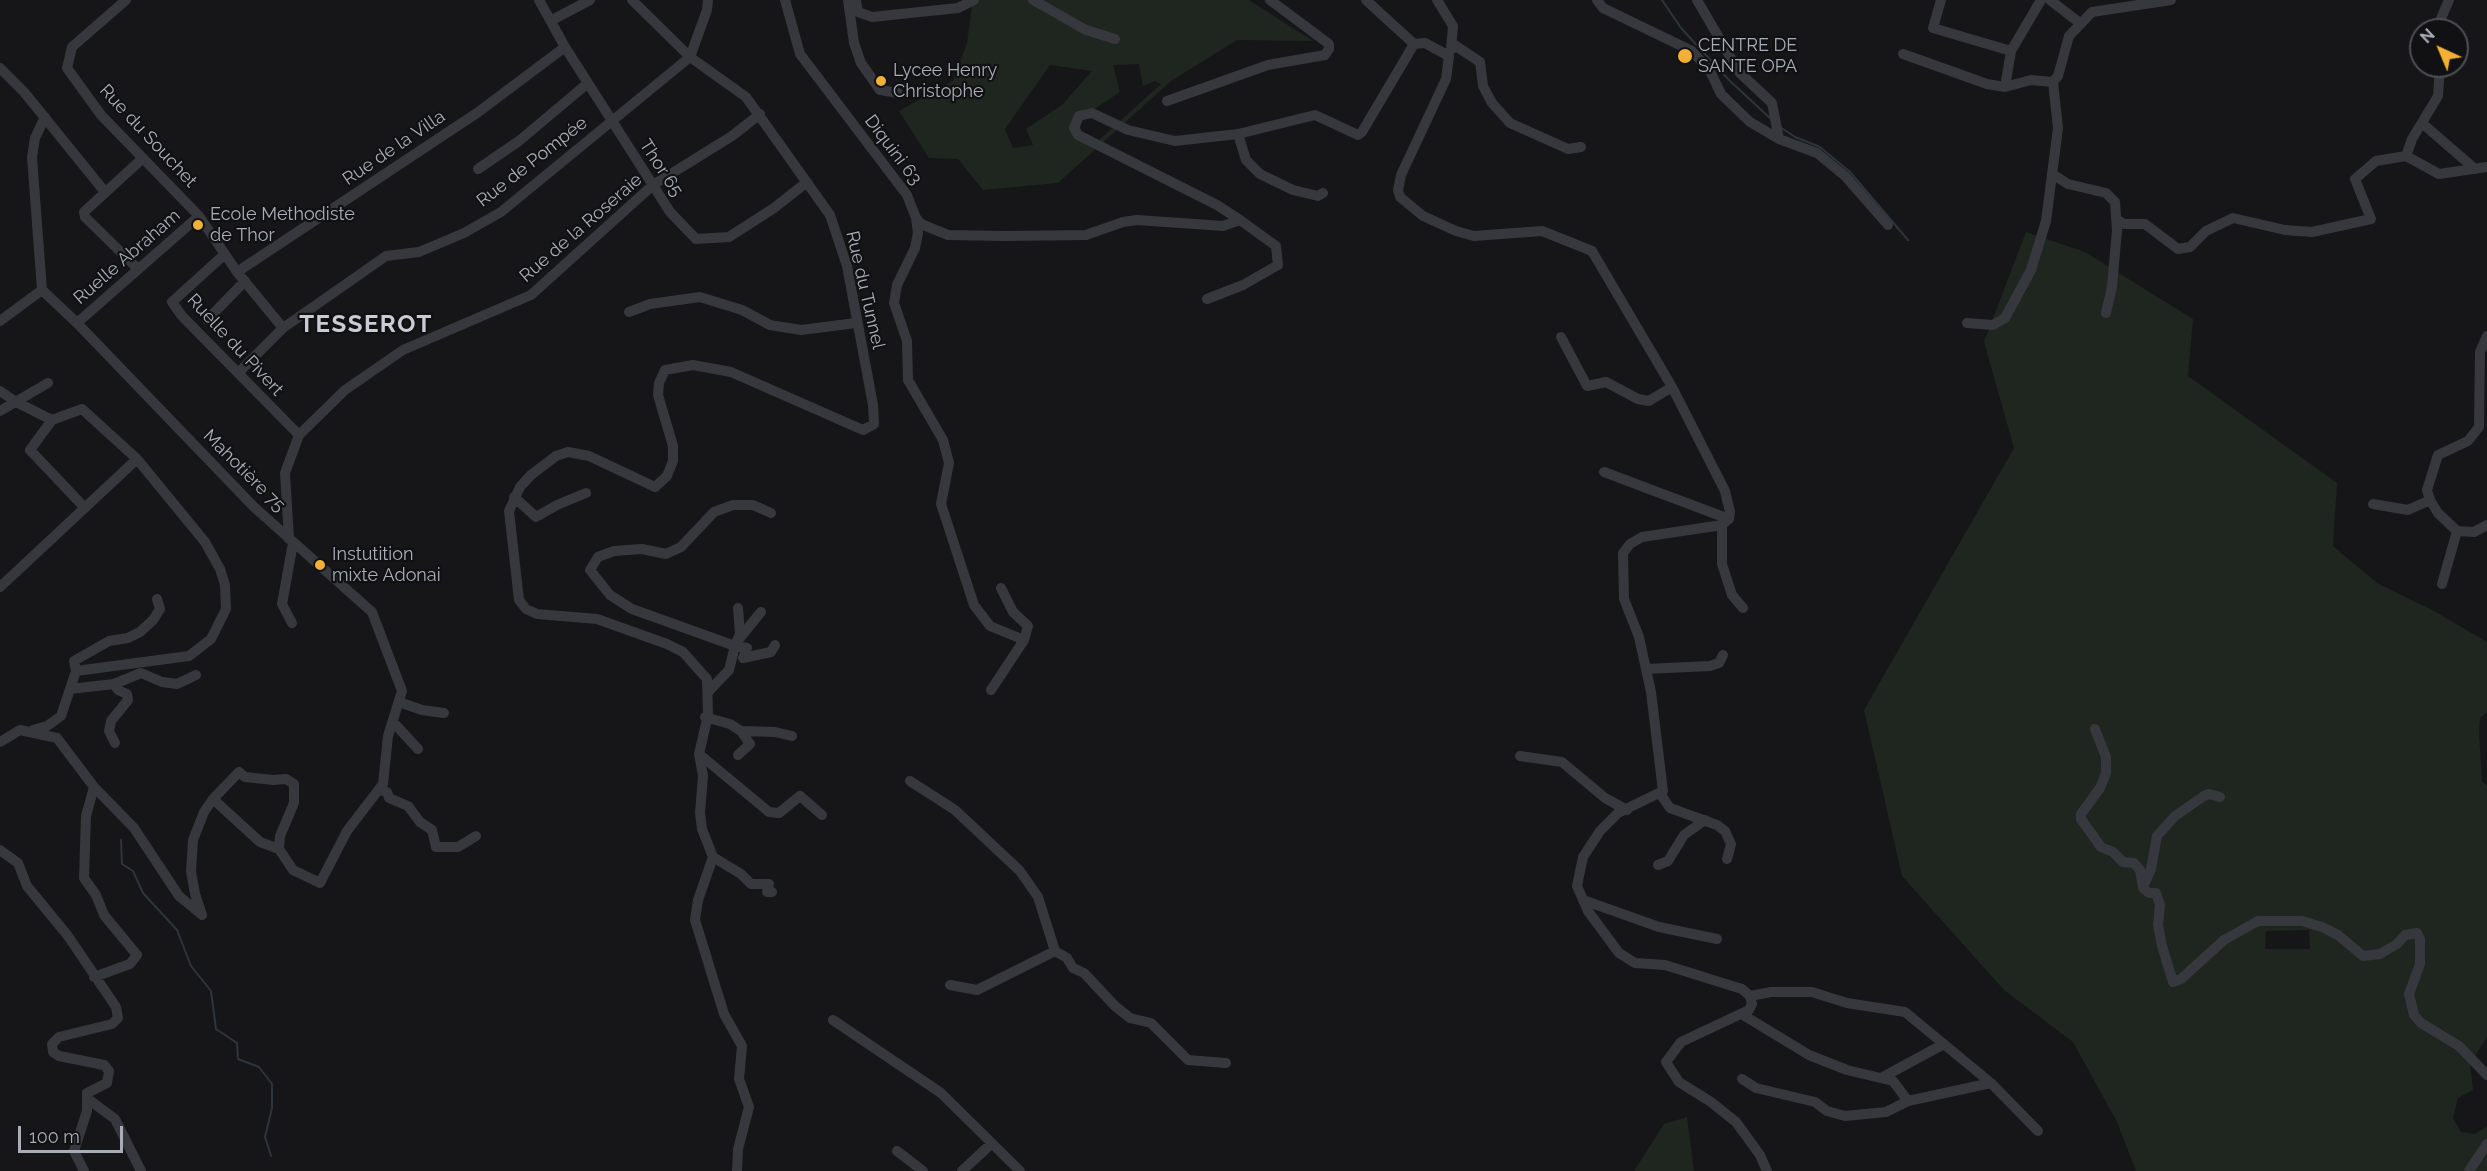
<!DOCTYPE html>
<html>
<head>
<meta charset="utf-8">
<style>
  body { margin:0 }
  #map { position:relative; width:2487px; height:1171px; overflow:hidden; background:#161618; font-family:Raleway,sans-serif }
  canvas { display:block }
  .north { position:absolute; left:2409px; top:18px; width:60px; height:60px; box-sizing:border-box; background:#111113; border:2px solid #4d4f55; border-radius:50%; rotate:316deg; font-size:16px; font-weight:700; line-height:24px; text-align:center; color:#a8adb8 }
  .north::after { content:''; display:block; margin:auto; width:21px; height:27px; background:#f2b134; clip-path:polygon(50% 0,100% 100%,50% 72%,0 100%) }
  .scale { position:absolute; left:18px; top:1126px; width:105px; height:27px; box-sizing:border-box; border:3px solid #a8adb8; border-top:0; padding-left:8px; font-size:18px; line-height:21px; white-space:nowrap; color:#a8adb8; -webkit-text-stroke:4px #111113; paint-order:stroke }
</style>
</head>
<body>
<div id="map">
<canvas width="2487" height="1171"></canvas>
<div class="north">N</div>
<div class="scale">100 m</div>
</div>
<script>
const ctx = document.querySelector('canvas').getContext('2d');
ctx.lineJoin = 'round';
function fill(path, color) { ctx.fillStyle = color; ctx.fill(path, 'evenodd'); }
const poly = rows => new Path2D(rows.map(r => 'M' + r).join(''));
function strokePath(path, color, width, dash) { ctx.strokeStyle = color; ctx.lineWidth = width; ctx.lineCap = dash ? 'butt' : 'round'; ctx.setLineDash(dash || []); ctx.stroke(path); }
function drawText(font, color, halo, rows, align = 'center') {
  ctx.font = font + ' Raleway,sans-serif'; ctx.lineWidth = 4.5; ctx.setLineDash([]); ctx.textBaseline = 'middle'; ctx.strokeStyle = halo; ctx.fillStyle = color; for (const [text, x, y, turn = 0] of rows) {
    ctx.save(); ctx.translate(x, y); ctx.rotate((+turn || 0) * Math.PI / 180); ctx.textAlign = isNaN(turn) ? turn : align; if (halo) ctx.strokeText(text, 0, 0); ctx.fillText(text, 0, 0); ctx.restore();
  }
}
const green = poly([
  [973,0,1249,0,1313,41,1237,40,1171,81,1058,183,983,190,958,159,929,158,899,111,953,81,967,43],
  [1139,64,1143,86,1155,81,1161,84,1099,140,1082,135,1079,119,1120,92,1113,65],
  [1050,65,1092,71,1062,105,1026,129,1033,145,1013,148,1005,129],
  [2026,232,2085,252,2193,319,2188,376,2337,483,2333,546,2377,583,2434,611,2487,642,2487,712,2480,718,2479,733,2482,782,2487,785,2487,1037,2470,1064,2473,1090,2458,1098,2453,1118,2461,1132,2474,1134,2487,1127,2487,1171,2136,1171,2117,1122,2073,1042,2004,990,1902,876,1864,710,2014,448,1984,342],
  [2309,930,2310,949,2265,949,2266,931],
  [1687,1117,1694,1171,1634,1171,1664,1124]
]);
const stream = poly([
  [1662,0,1681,28,1730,81,1771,119],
  [1780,127,1795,137,1820,147,1850,172,1908,240],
  [121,840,122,864,133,871,143,893,177,930,191,966,211,991,216,1029,237,1043,238,1059,259,1067,272,1084,272,1108,265,1137,271,1156]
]);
const minor = poly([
  [126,0,72,47,67,68,101,115,199,216,237,272,283,328],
  [539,0,565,47,670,212,696,239,729,237,774,208,807,182],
  [632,0,690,57,746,97,830,215,847,266,873,405,874,424,863,430,731,372,693,365,665,370,659,383,658,395,673,446,673,461,667,476,655,487,589,456,568,452,556,456,531,475,520,487,509,511,519,600,526,609,537,614,597,619,667,644,683,652,707,679,708,715,699,754,703,776,700,813,702,829,713,857,698,900,695,920,724,1014,742,1046,739,1079,749,1107,738,1149,737,1171],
  [785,0,800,54,907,195,916,218,918,233,915,248,897,285,894,303,907,341,908,380,943,440,949,463,941,504,974,605,990,626,1024,640],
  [848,0,854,43,861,63,880,90,898,93],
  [856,0,858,12,872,17,958,8,974,0],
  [1033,0,1086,30,1115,39],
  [1366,0,1414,44,1425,43,1449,56,1446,79,1401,175,1398,190,1400,197,1423,216,1456,231,1474,236,1542,231,1592,251,1672,387,1725,491,1730,512,1729,519,1722,525,1642,537,1630,544,1623,553,1624,599,1639,637,1651,692,1663,791,1618,813,1600,831,1583,857,1577,886,1588,911,1619,953,1635,963,1665,965,1742,989,1750,996,1752,1004,1749,1010,1681,1042,1666,1062,1679,1082,1711,1102,1736,1122,1760,1155,1767,1171],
  [1437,0,1453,26,1451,50],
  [1597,0,1603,8,1692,51,1710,71,1721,94,1750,122,1779,139,1817,153,1845,176,1888,225],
  [1697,0,1739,72,1772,103,1779,139],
  [1941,0,1933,28,2011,51,2005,87,2031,80,2053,82,2058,76,2069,36,2092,12,2171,0],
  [2050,0,2081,24],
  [552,20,590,0],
  [2436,30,2449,0],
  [1453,44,1480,62,1483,86,1492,103,1510,123,1568,149,1581,147],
  [2011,51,2041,0],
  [1903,54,1987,84,2005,87],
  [2440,66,2438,96,2412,139,2406,156,2439,174,2487,167],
  [0,68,24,92,105,192],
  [1167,101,1268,65,1325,55,1329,49,1329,44,1270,0],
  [2423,124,2475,169],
  [1238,134,1246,160,1260,174,1293,190,1318,196,1323,193],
  [478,169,519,141,588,83],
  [2052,174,2068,184,2106,193,2115,202,2117,230,2112,287,2106,313],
  [916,218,921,224,948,235,1004,236,1086,235,1123,222,1137,220,1223,226,1240,220,1276,246,1278,265,1243,285,1207,299],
  [2116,219,2124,224,2145,224,2178,249,2190,247,2206,231,2233,218,2285,230,2312,232,2371,219,2355,179,2376,161,2406,156],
  [1240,220,1217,205,1078,135,1074,128,1079,116,1092,113,1128,130,1175,141,1238,134,1315,115,1358,135,1362,132,1414,44],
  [225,254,172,302,182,316,299,435],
  [138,269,85,217,84,212,143,158],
  [237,272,477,113,565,47],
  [42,290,32,157,35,138,45,117],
  [629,312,650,304,700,297,742,310,770,325,801,330,856,323],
  [207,320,245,281],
  [0,321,42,290,77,323,254,507,372,612,402,691,388,736,383,784,347,831,320,883,293,870,279,849,280,836,294,803,294,784,286,779,273,780,245,777,239,772,213,799,204,812,193,840,191,871,195,894,202,915,179,896,134,828,94,787,86,816,84,878,96,895,104,915,137,955,130,964,94,977],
  [77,323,199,216],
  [1967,323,1993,325,2005,318,2031,270,2046,221,2058,128,2053,82],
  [2487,336,2480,352,2479,427,2468,441,2438,455,2427,490,2430,500,2438,513,2457,531,2474,532,2487,525],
  [1561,337,1587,386,1606,382,1638,399,1649,401,1672,387],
  [238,373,283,328,386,256,419,252,464,233,501,212,690,57,707,10,708,0],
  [0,391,16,402,52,420],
  [0,411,48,383],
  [1604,472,1729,519],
  [514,497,536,517,557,505,586,493],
  [2373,504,2408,510,2430,500],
  [1722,525,1722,564,1732,595,1743,608],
  [289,539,285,473,299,435,345,390,403,350,531,295,653,185,732,136,760,114],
  [2442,584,2457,531],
  [0,587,137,459],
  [738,608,740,634,735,646,747,648,743,658,771,652,775,645],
  [292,623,282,604,293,543],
  [739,639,761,612],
  [1646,669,1710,666,1719,663,1723,655],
  [76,671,189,656,211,639,226,609,225,585,220,569,205,542,137,459,82,409,52,420,30,450,85,508],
  [70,689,76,671,74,661,109,641,128,638,140,632,153,620,160,609,157,599],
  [991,690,1024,640,1028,626,1013,612,1001,588],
  [708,692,729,670,735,646,632,609,610,595,590,570,598,557,614,551,642,549,666,554,681,547,714,512,733,505,753,505,771,513],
  [399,702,422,710,444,713],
  [705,717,730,724,741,731,775,732,792,736],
  [393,722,418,749],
  [2095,729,2106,757,2106,773,2100,788,2081,814,2081,819,2101,847,2113,852,2123,862,2134,863,2140,870,2143,888,2149,893,2156,893,2160,905,2158,925,2162,946,2173,982,2181,979,2224,940,2258,921,2302,921,2322,927,2338,935,2363,956,2380,954,2397,944,2405,935,2417,933,2420,939,2420,964,2409,994,2414,1015,2421,1023,2459,1046,2487,1075],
  [33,730,47,726,61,716,70,689,114,684],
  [0,742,20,730,57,738,94,787],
  [115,743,109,731,111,721,128,700,127,694,118,690,114,684,141,673,162,682,177,684,196,675],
  [699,754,769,812,779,813,800,796,822,815],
  [738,755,750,744,741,731],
  [1520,756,1562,762,1605,798,1627,810],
  [910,781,955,810,1020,871,1038,897,1055,951,1067,958,1073,968,1084,973,1115,1006,1130,1018,1151,1023,1188,1060,1226,1063],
  [380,790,387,792,389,798,408,806,420,822,432,830,436,847,458,847,476,836],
  [1661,795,1670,808,1717,825,1725,831,1731,844,1727,859],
  [213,799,260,842,279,849],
  [0,850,18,863,27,886,68,936,116,1007,118,1018,112,1024,59,1037,52,1044,53,1052,59,1056,104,1065,109,1071,107,1083,87,1093,87,1111,74,1151,84,1171],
  [713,857,741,874,751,884,769,884,767,892,772,892],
  [1658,865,1668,861,1684,835,1705,820],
  [2143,887,2151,869,2157,836,2175,816,2204,796,2209,794,2220,797],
  [1583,900,1659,927,1717,939],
  [950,985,977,990,1055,951],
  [1750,996,1771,992,1812,992,1847,1003,1905,1012,1991,1083],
  [1743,1015,1809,1055,1847,1070,1893,1081,1908,1101,1991,1083,2038,1131],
  [833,1020,941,1093,1020,1171],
  [1883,1077,1942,1045],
  [1742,1079,1756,1088,1815,1102,1827,1111,1845,1116,1886,1112,1908,1101],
  [88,1099,115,1119,141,1171],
  [897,1151,923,1171],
  [962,1171,991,1144],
  [2469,1171,2487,1144]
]);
const markers = [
  [1685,56,8,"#f2b134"],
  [881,81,6,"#f2b134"],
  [198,225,6,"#f2b134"],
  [320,565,6,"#f2b134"]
];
const poiNames = [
  ["CENTRE DE",1698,46],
  ["SANTE OPA",1698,67],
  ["Lycee Henry",893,71],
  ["Christophe",893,92],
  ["Ecole Methodiste",210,215],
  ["de Thor",210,236],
  ["Instutition",332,555],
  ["mixte Adonai",332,576]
];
const streetNames = [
  ["Rue du Souchet",148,136,47],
  ["Rue de la Villa",394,148,-34],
  ["Diquini 63",893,150,53],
  ["Rue de Pompée",532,162,-38],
  ["Thor 65",661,168,57],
  ["Rue de la Roseraie",581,228,-41],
  ["Ruelle Abraham",127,257,-41],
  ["Rue du Tunnel",865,290,77],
  ["Ruelle du Pivert",235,345,47],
  ["Mahotière 75",244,471,45]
];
const districtNames = [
  ["TESSEROT",366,325]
];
fill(green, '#1e261f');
strokePath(stream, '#2c353c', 2);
strokePath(minor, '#37383d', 10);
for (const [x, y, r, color] of markers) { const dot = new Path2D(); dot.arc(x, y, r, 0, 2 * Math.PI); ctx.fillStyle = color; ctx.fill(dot); strokePath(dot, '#111113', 2); }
drawText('18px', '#a8adb8', '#111113', poiNames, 'left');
drawText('18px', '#a8adb8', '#111113', streetNames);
ctx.letterSpacing = '1.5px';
drawText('bold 24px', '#c9ccd4', '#111113', districtNames);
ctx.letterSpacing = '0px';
</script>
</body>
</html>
